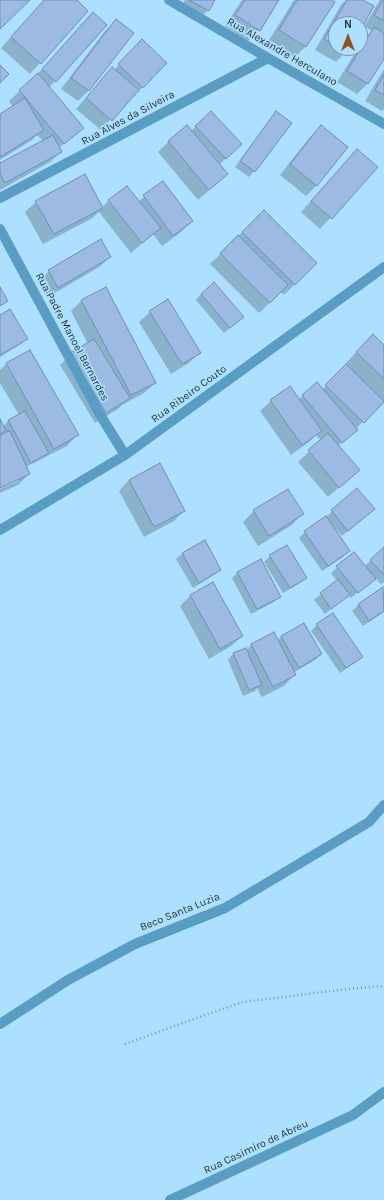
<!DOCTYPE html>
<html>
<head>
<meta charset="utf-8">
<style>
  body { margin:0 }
  #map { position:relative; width:384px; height:1200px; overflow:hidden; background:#addffe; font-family:Karla,sans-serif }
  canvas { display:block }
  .north { position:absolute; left:328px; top:16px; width:40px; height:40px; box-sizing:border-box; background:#addffe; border:1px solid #749ab1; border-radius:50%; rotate:0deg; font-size:11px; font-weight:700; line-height:16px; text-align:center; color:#1e323e }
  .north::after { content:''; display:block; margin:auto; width:14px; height:18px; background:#91511b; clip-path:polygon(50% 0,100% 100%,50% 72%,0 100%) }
</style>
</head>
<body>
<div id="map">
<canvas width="384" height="1200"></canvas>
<div class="north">N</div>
</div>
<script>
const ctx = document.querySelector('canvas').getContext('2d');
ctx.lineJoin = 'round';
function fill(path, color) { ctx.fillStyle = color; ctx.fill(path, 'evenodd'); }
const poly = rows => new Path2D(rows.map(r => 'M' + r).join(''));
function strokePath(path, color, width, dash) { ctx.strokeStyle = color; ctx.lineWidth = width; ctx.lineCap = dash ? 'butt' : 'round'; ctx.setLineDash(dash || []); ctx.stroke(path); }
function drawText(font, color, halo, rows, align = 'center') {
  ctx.font = font + ' Karla,sans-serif'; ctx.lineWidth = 3.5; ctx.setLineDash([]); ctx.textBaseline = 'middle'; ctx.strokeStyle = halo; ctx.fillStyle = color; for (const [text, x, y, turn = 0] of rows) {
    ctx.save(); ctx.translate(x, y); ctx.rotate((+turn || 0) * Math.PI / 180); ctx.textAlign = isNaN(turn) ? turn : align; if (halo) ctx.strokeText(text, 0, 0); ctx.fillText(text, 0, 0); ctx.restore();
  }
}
const shadow = poly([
  [44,0,75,0,40,63,30,74,1,48],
  [185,0,214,0,208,10,197,21,179,11],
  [242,0,277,0,259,30,248,41,225,26],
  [294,0,332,0,306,46,295,57,269,40],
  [346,0,361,0,360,29,360,24,336,24,336,48,349,48,336,62,315,50,341,5],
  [380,0,384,0,384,57,367,84,357,94,337,82,358,48,360,48,360,45,364,39,372,31,364,26],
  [116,21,132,33,88,91,78,101,61,89,105,31],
  [83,24,55,81,49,87,82,128,59,148,61,152,50,162,0,190,0,164,43,141,37,135,32,140,0,160,0,115,13,107,9,101,32,80],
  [142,41,143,87,137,93,136,92,101,130,76,109,102,79,114,70],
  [384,69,384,109,382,111,365,101],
  [211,112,235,150,219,165,227,174,198,200,158,152,169,141,191,131],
  [271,118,254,171,249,177,235,167],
  [321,126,317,185,306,196,280,175,310,137],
  [357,150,377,167,320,229,301,212],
  [162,182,192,221,181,232,162,246,153,234,131,253,99,212,91,219,43,244,25,212,36,202,102,208,109,200,138,202],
  [264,211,316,263,284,295,281,292,259,313,210,264],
  [110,257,99,267,48,297,38,282,49,271],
  [201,294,243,317,224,333,196,300],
  [82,300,155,383,144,393,122,405,118,409,95,423,60,365,71,354,88,344,71,311],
  [150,312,200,352,189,363,171,374,139,322],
  [0,316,27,338,21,344,0,357],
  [362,346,384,346,384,401,338,446,358,470,328,497,298,462,321,440,316,435,310,441,291,455,260,411,271,401,298,400,317,383,322,390,347,364,346,363],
  [30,351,77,435,67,446,26,467,29,474,18,485,0,493,0,489,18,481,18,479,0,487,0,436,6,434,5,431,0,436,0,421,3,427,8,421,19,415,0,383,0,370,6,364],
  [129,480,184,511,174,521,144,537,119,491],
  [288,490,302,514,292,525,258,546,243,522,254,511],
  [356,490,367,515,342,536,332,525,331,526,349,551,343,557,322,571,299,538,305,532,326,517],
  [204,541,220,569,214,575,193,588,176,559,182,554],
  [384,548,384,582,381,584,375,578,351,598,349,595,325,614,314,600,337,581,331,573,354,553,365,566],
  [270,556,306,578,300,583,283,593,264,562],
  [238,572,280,596,274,602,251,614,232,578],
  [213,583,242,636,231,646,209,659,180,606,190,596],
  [383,588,384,612,363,626,352,611,358,605],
  [304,625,321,654,315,660,293,673,294,675,284,686,262,697,257,688,255,691,243,696,228,660,233,654,246,651,251,645,273,634,277,641,281,637],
  [317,625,362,657,356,662,340,673,311,631]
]);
const building = poly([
  [0,0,30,0,0,29,0,0],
  [44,0,77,0,88,11,41,64,11,37,44,0],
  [189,0,215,0,209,11,189,0],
  [245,0,279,0,260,31,235,15,245,0],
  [297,0,332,0,335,2,306,47,279,30,297,0],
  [347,0,363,0,374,6,360,31,360,24,336,24,336,46,324,39,347,0],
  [383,0,384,0,384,21,374,15,383,0],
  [93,12,107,25,56,82,42,69,93,12],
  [116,19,134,33,89,91,71,78,116,19],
  [374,27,384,33,384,59,368,84,347,71,374,27],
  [142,39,167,63,143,88,118,64,142,39],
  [0,65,9,74,0,83,0,65],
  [112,67,139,90,112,121,86,98,112,67],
  [38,73,84,128,64,144,19,90,38,73],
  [384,74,384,95,375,90,384,74],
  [25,98,44,130,0,157,0,114,25,98],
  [211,111,242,144,226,159,195,126,211,111],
  [276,111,292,123,255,172,240,161,276,111],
  [187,125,228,174,209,190,168,141,187,125],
  [321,125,348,147,317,186,290,164,321,125],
  [53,135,62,152,5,183,0,174,0,163,53,135],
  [357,149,378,167,332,219,311,201,357,149],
  [85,174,103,208,54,234,35,201,85,174],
  [163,181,193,221,173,236,143,195,163,181],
  [127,186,161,228,142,243,108,200,127,186],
  [264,210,317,263,295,285,242,232,264,210],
  [238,235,288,285,270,303,220,253,238,235],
  [101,239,111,257,58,288,48,270,101,239],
  [214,282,244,317,230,328,201,294,214,282],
  [0,287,8,301,0,306,0,287],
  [106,287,156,383,131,395,81,300,106,287],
  [168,299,201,353,182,364,149,311,168,299],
  [10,309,28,339,0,355,0,315,10,309],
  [373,334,384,345,384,379,356,352,373,334],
  [94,339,130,398,106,413,70,353,94,339],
  [30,350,79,435,54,449,6,363,30,350],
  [346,364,384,401,384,402,364,423,325,385,346,364],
  [317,382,358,430,342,443,302,395,317,382],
  [290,386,322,431,302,445,270,400,290,386],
  [25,411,49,453,31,463,8,420,25,411],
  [0,419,6,431,0,434,0,419],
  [10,431,30,474,0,488,0,435,10,431],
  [328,433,360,470,339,488,308,450,328,433],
  [160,463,185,511,154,527,129,480,160,463],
  [357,488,375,509,348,531,331,510,357,488],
  [288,489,304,514,269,536,253,510,288,489],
  [326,516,350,551,328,566,304,531,326,516],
  [205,540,221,570,199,583,182,553,205,540],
  [287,545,307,578,290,588,269,555,287,545],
  [384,547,384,575,370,560,384,547],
  [354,552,376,579,358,593,336,566,354,552],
  [261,559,281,597,257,609,237,572,261,559],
  [338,579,350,595,331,609,320,593,338,579],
  [213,582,243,636,220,649,190,595,213,582],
  [383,587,384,611,369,621,358,604,383,587],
  [333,613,363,657,346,668,316,624,333,613],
  [304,623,322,654,299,668,281,636,304,623],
  [274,632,296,675,273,687,251,644,274,632],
  [246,648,262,685,249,690,233,653,246,648]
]);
const path = poly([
  [125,1044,205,1015,243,1002,339,990,379,986,384,987]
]);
const minor = poly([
  [169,0,268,58,384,124],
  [0,198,268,58],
  [0,229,99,413,125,455],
  [0,530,125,455,384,267],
  [0,1024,68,980,135,944,225,908,369,822,384,805],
  [170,1200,353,1115,384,1092]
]);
const streetNames = [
  ["Rua Alexandre Herculano",282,52,30],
  ["Rua Alves da Silveira",128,118,-28],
  ["Rua Padre Manoel Bernardes",72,337,62],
  ["Rua Ribeiro Couto",189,394,-36],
  ["Beco Santa Luzia",180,912,-22],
  ["Rua Casimiro de Abreu",256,1147,-25]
];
fill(shadow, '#0003');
fill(building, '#9cbae2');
strokePath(building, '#718eb5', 1);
strokePath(path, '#759cb3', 2.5, [1, 3]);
strokePath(minor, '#5a9dc4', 10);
drawText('11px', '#1e323e', '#addffe', streetNames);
</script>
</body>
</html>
